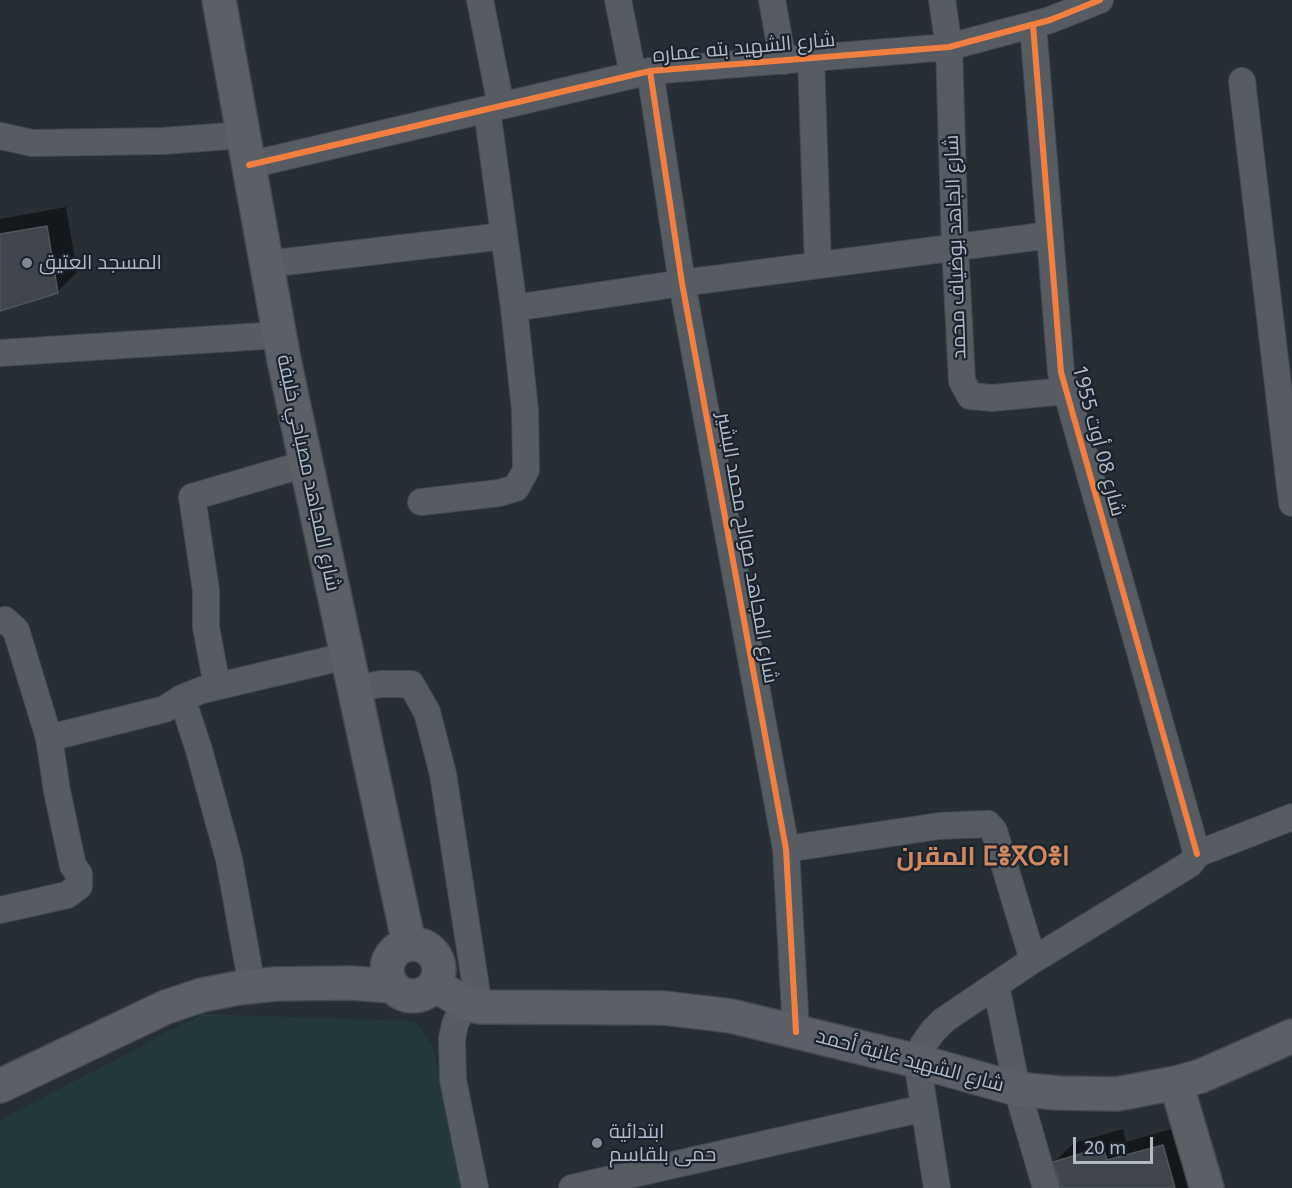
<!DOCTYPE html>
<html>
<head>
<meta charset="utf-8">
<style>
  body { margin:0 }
  #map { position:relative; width:1292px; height:1188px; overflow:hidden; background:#272e34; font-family:"Noto Sans",sans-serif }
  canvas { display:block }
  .scale { position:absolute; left:1073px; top:1137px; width:80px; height:27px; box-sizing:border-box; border:3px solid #b1bac5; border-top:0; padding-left:8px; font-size:18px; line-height:21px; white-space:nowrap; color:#b1bac5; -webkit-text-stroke:4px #1b242e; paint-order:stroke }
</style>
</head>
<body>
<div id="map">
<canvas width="1292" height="1188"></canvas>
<div class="scale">20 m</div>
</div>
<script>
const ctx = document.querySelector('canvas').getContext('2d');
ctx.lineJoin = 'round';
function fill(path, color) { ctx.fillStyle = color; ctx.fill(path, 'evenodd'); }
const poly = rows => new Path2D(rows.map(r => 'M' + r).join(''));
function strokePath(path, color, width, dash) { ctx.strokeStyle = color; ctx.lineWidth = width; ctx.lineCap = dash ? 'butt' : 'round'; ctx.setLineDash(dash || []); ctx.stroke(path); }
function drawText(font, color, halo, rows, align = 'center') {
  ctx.font = font + ' "Noto Sans",Cairo,"Noto Sans Tifinagh",sans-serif'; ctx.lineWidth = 4.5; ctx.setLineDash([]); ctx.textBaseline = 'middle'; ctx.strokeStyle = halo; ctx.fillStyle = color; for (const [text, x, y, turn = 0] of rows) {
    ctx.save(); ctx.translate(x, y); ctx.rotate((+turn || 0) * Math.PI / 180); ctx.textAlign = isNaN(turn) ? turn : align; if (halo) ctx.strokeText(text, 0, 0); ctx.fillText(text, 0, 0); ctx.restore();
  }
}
const green = poly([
  [202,1014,414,1021,432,1044,465,1188,0,1188,0,1120]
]);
const shadow = poly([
  [66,207,77,272,58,291,0,310,0,219],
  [1182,1126,1201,1188,1062,1188,1054,1162,1074,1143,1123,1129,1126,1142]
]);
const building = poly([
  [47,226,58,293,0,311,0,234,47,226],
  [1163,1145,1175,1188,1061,1188,1053,1162,1103,1147,1107,1160,1163,1145]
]);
const street = poly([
  [480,0,501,106],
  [618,0,633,75],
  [772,0,783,61],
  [942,0,949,47,955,247,962,381,970,396,992,398,1066,391],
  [1033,25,1061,372,1197,854],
  [811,58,818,265],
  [650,71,682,283,786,849,796,1032],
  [1242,81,1292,503],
  [0,136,32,143,163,141,243,135],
  [249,165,650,71,949,47,1050,20,1100,0],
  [267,264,504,236],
  [514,308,682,283,1050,235],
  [0,353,279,335],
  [421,502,499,493,516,488,526,470,525,410,514,308,487,110],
  [0,621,5,620,16,630,49,738,57,791,73,866,79,874,79,886,67,895,0,910],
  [217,686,206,627,206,590,192,497,305,464],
  [353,689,381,684,411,684,427,712,443,774,479,1007],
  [182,698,199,750,229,859,252,986],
  [49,738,165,709,182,698,202,690,346,656],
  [786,849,939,826,988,824,994,831,1033,960],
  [996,985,1017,1089,1046,1188],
  [465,1003,455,1024,452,1039,453,1080,475,1188],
  [572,1188,924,1108],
  [937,1188,917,1061,923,1045,933,1031,944,1020,1033,960,1190,864,1197,854,1292,817]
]);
const secondary = poly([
  [219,0,284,360,409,944],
  '387 970a26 26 0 1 1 52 0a26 26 0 1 1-52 0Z',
  [435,985,465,1003,479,1007,664,1008,731,1016,917,1061,1017,1089,1057,1093,1117,1094,1176,1083,1201,1076,1292,1036],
  [1176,1083,1207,1188],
  [0,1086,166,1007,202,995,238,988,275,984,351,983,391,986]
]);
const cycleway = poly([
  [1033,25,1061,372,1197,854],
  [650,71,682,283,786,849,796,1032],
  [249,165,650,71,949,47,1050,20,1100,0]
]);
const markers = [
  [27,263,6,"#818992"],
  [597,1143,6,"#818992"]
];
const streetNames = [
  ["شارع الشهيد بته عماره",744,48,-5],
  ["شارع الجاهد بوضياف محمد",956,247,-92],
  ["شارع 08 أوت 1955",1098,441,75],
  ["شارع المجاهد مصباحي خليفة",308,473,78],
  ["شارع المجاهد صوالح محمد البشير",747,548,80],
  ["شارع الشهيد غانية أحمد",910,1061,15]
];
const poiNames = [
  ["المسجد العتيق",39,263],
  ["ابتدائية",609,1132],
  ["حمى بلقاسم",609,1155]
];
const districtNames = [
  ["المقرن ⵎⴻⴳⵔⴻⵏ",983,858]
];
fill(green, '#25393a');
fill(shadow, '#0007');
fill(building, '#3f454a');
strokePath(building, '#4f555b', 1.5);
strokePath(street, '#454a4f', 28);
strokePath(secondary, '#454a4f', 36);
strokePath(street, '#575c62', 26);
strokePath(secondary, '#5c6066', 33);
strokePath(cycleway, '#f27e40', 6);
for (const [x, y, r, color] of markers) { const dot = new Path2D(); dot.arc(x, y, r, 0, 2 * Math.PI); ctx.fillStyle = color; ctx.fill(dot); strokePath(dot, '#1b242e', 2); }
drawText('20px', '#b1bac5', '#1b242e', streetNames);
drawText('20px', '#b1bac5', '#1b242e', poiNames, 'left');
drawText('bold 26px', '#d08861', '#1b242e', districtNames);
</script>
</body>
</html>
